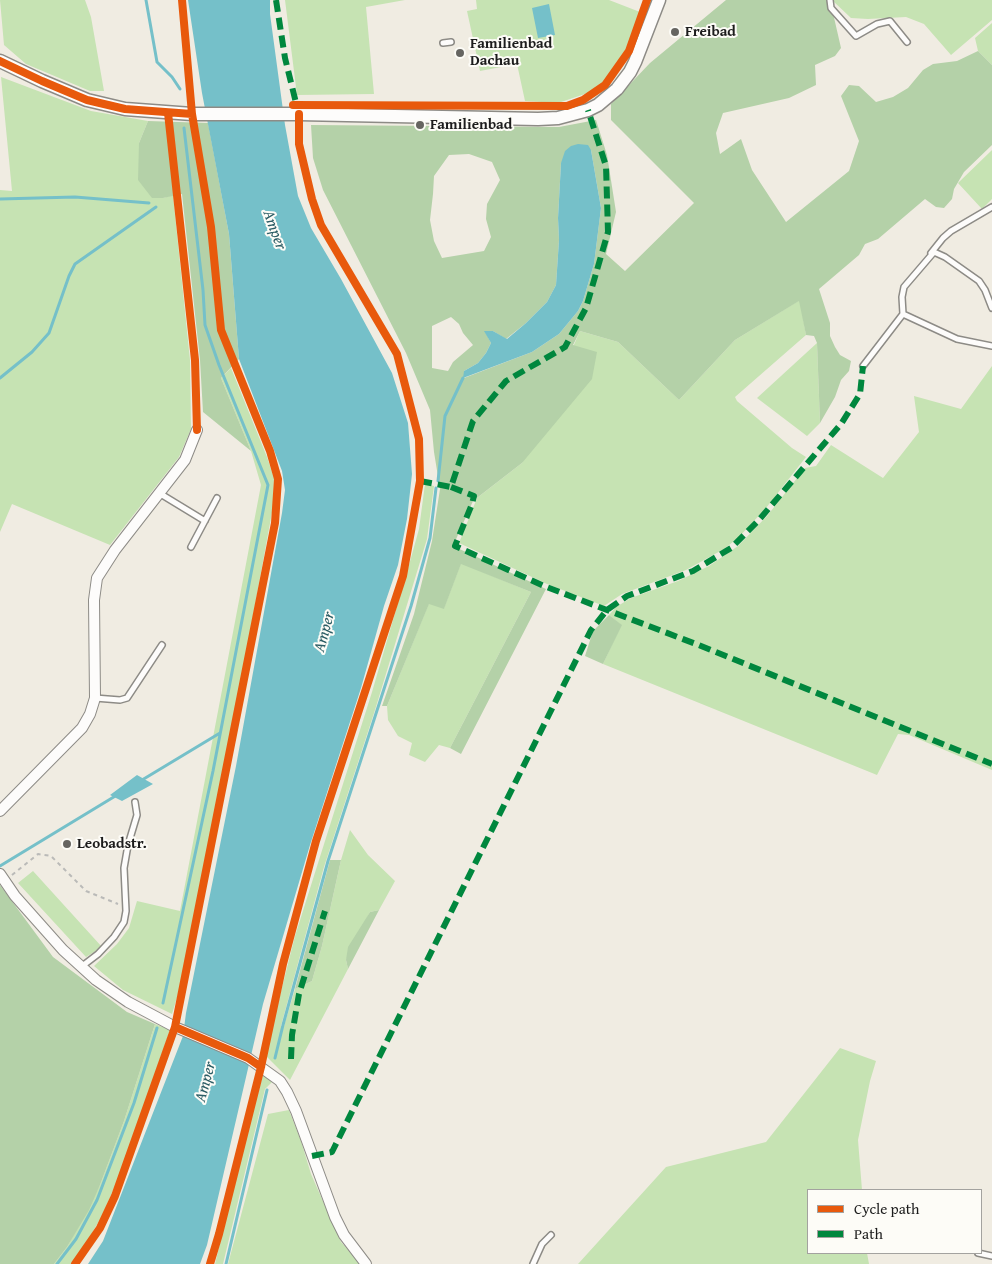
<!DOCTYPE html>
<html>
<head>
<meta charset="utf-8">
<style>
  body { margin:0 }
  #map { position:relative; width:992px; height:1264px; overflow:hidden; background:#f0ece2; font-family:"Gentium Book Plus",serif }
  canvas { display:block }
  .legend { position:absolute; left:807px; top:1189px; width:175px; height:65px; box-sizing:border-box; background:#fdfcf7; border:1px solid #a3a29f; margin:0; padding:6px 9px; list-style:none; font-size:15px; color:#1c1c1c }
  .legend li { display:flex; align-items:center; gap:10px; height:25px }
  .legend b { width:25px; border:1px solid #a3a29f }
</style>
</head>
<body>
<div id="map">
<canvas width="992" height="1264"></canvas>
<ul class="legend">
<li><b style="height:6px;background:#e8590c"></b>Cycle path</li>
<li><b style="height:6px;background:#00873e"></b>Path</li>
</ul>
</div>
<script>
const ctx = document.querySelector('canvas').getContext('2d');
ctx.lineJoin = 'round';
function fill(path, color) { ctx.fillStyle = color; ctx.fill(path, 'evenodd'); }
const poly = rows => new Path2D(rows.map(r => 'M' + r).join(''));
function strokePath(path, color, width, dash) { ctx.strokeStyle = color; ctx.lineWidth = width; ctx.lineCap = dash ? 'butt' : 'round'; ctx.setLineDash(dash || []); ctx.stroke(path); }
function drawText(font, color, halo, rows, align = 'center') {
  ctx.font = font + ' "Gentium Book Plus",serif'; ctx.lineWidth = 4; ctx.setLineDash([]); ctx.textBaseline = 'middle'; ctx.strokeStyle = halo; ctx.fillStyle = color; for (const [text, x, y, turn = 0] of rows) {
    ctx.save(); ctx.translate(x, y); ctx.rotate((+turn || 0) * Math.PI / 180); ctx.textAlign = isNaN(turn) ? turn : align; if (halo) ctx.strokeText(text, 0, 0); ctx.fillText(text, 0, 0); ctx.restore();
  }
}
const green = poly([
  [0,0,85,0,91,17,104,91,90,91,26,64,4,45],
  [285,0,405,0,366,7,374,94,297,95],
  [476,0,609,0,640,12,624,55,606,80,594,91,558,103,525,101,517,64,480,71,467,11,477,9],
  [834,0,992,0,992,20,951,55,924,24,906,17,868,19,851,18,833,1],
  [992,23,992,65,978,51,975,38],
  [1,77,91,111,148,121,139,143,163,198,173,195,190,360,191,429,179,457,110,545,12,504,0,532,0,190,12,191],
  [992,150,992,199,982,209,958,183],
  [800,300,806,335,735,397,737,401,792,448,806,457,766,508,739,537,724,549,686,570,622,594,604,606,547,584,459,543,477,498,522,463,580,331,618,342,679,400,735,340],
  [817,343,820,423,807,436,757,398],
  [992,366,992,770,909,735,898,734,877,775,603,664,621,625,609,615,616,607,631,598,678,581,709,566,738,546,767,516,805,468,816,466,831,445,883,478,919,432,914,396,961,409],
  [231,368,267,457,274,478,273,507,249,638,179,991,172,1014,123,990,94,966,117,944,129,928,137,901,180,911,261,485,251,451,221,378],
  [425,484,434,486,427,539,375,710,324,867,281,1026,284,1026,295,989,312,981,322,946,341,860,350,830,368,855,395,881,379,910,370,912,346,960,348,969,290,1080,266,1056,273,1023,295,936,372,692,409,565,419,529],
  [461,563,531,592,450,748,439,745,425,762,409,755,412,743,398,736,388,720,387,706,429,603,444,608],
  [33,871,102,947,86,957,18,883],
  [155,1024,170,1030,121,1172,102,1216,79,1255,71,1264,54,1264,67,1247,100,1185,124,1121],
  [840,1048,876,1061,870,1081,858,1140,862,1190,808,1190,808,1253,867,1253,869,1264,578,1264,666,1167,766,1142],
  [263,1075,272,1082,265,1089,223,1264,215,1264,245,1139],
  [289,1110,301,1141,311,1174,341,1242,361,1264,228,1264,268,1114]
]);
const forest = poly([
  [726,0,830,0,841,48,835,56,815,65,816,85,789,98,723,113,716,133,720,154,741,139,752,170,786,222,849,171,859,141,841,96,849,85,859,86,876,102,893,97,908,88,923,70,933,64,957,61,978,51,992,65,992,145,964,172,954,189,952,199,944,208,936,207,925,199,878,239,865,244,859,255,819,289,830,323,830,336,835,347,840,355,851,361,849,371,841,380,835,397,820,423,817,343,814,336,806,335,799,301,735,340,679,400,618,342,580,331,573,345,597,352,592,379,522,463,473,501,453,546,546,589,461,754,450,748,531,592,461,564,444,609,429,604,387,706,382,706,414,614,432,541,440,489,434,452,430,410,406,353,323,190,313,158,311,125,559,127,596,120,607,155,616,212,606,254,625,271,694,203,611,120,611,104,650,63],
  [591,150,601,208,594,264,583,301,578,311,559,334,532,352,464,378,464,371,478,363,486,353,491,343,485,331,493,331,506,339,526,323,547,302,556,285,559,240,558,218,561,163],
  [469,154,492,162,500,180,487,204,486,219,491,237,484,251,442,258,434,241,430,220,433,194,434,176,449,155],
  [451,317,459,324,463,333,473,345,453,362,448,371,432,368,432,326],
  [148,121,208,123,229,234,239,359,221,378,251,451,203,412,200,360,182,194,163,198,152,198,138,180,139,143],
  [609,615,622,625,603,664,585,656,593,631],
  [330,860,341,860,322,946,312,981,295,989],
  [0,885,53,957,127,1012,155,1024,124,1121,100,1185,89,1210,67,1247,54,1264,0,1264],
  [379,910,348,969,346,960,348,947,370,912]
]);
const water = poly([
  [188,0,270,0,270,14,285,125,298,196,311,228,341,279,392,373,408,423,412,474,407,519,398,565,384,606,361,688,310,845,263,1004,207,1245,200,1264,88,1264,103,1241,183,1036,186,1013,236,766,282,513,285,490,282,471,239,359,229,234,202,93],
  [549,4,555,35,538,38,532,8],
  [578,144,588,145,591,150,601,208,594,264,583,301,578,311,559,334,532,352,463,378,464,371,478,363,486,353,491,343,484,331,493,331,507,339,526,323,547,302,556,285,559,240,558,218,561,163,565,151,571,146],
  [137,775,153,784,122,801,110,795]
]);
const stream = poly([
  [146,0,157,62,172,77,180,89],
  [0,199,75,197,149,203],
  [0,378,32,352,49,333,69,276,75,264,156,207],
  [438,481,445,416,463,378],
  [142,780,220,733],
  [0,866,117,795],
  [163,1003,213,771,268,485,219,365,205,325,203,290,184,128],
  [275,1058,283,1025,328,861,411,606,430,538,436,488],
  [57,1264,76,1239,97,1200,134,1103,157,1028],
  [226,1264,267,1090]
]);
const path = poly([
  [12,875,38,854,51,856,86,891,118,904],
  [75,1264,100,1228,115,1196,171,1037]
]);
const service = poly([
  [830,0,831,8,856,36,877,24,890,21,907,42],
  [443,43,451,42],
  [931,253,943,238,951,231,992,207],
  [903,314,902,297,904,287,934,252,945,257,979,281,985,290,992,308],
  [863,366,903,314,957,339,992,346],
  [159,493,205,521],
  [191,547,217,498],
  [95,698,120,700,127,698,162,645],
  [81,967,98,954,114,937,124,922,126,911,124,868,128,845,137,815,135,802],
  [978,1253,992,1256],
  [533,1264,542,1244,551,1235]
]);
const minor = poly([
  [0,811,82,728,90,714,95,698,94,600,97,578,115,550,185,460,197,430],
  [0,874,15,896,63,950,96,980,128,1002,175,1027,248,1058,280,1081,287,1092,296,1111,335,1217,344,1235,366,1264]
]);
const tertiary = poly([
  [0,61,42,81,87,100,125,109,192,114,299,114,538,119,558,118,588,110,598,105,617,89,630,72,635,62,659,0]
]);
const quiet = poly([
  [276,0,285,58,297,107],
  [420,481,451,487,473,421,506,381,565,347,586,308,608,232,606,166,588,110],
  [451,487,474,496,472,504,455,546,544,586,696,644,992,764],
  [291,1059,292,1035,299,994,325,911],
  [312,1156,332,1152,591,630,607,610,627,596,693,571,731,548,758,521,841,424,860,394,863,366]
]);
const cycleway = poly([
  [0,61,42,81,87,100,125,109,192,114],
  [293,105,567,106,583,100,605,85,629,51,647,0],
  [168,113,195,360,197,430],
  [175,1027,248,1058,261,1067],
  [75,1264,100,1228,115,1196,175,1027,275,523,278,479,270,451,221,330,211,227,192,114,182,0],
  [210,1264,219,1234,261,1067,283,964,316,841,403,576,420,481,419,439,397,354,321,225,312,199,299,144,299,114]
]);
const markers = [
  [675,32,5,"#666561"],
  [460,53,5,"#666561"],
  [420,125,5,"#666561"],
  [67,844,5,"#666561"]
];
const poiNames = [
  ["Freibad",685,32],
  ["Familienbad",470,44],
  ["Dachau",470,61],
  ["Familienbad",430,125],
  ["Leobadstr.",77,844]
];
const waterNames = [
  ["Amper",274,230,70],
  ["Amper",325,632,-75],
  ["Amper",206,1082,-75]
];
fill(green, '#c6e3b3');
fill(forest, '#b4d1a8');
fill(water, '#75c0c9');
strokePath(stream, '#75c0c9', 3);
strokePath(service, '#8d8b86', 8);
strokePath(minor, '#8d8b86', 12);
strokePath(tertiary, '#8d8b86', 15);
strokePath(path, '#babab8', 2, [4, 4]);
strokePath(service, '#fdfcfb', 5);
strokePath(minor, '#fdfcfb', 10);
strokePath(tertiary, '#fdfcfb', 12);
strokePath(quiet, '#00873e', 6, [12, 6]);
strokePath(cycleway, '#e8590c', 8);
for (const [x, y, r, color] of markers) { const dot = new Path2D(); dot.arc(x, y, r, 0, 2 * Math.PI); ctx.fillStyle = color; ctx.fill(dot); strokePath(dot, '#fdfcf7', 2); }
drawText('bold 15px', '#1c1c1c', '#fdfcf7', poiNames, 'left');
drawText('italic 16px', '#2c5d65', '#fdfcf7', waterNames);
</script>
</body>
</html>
